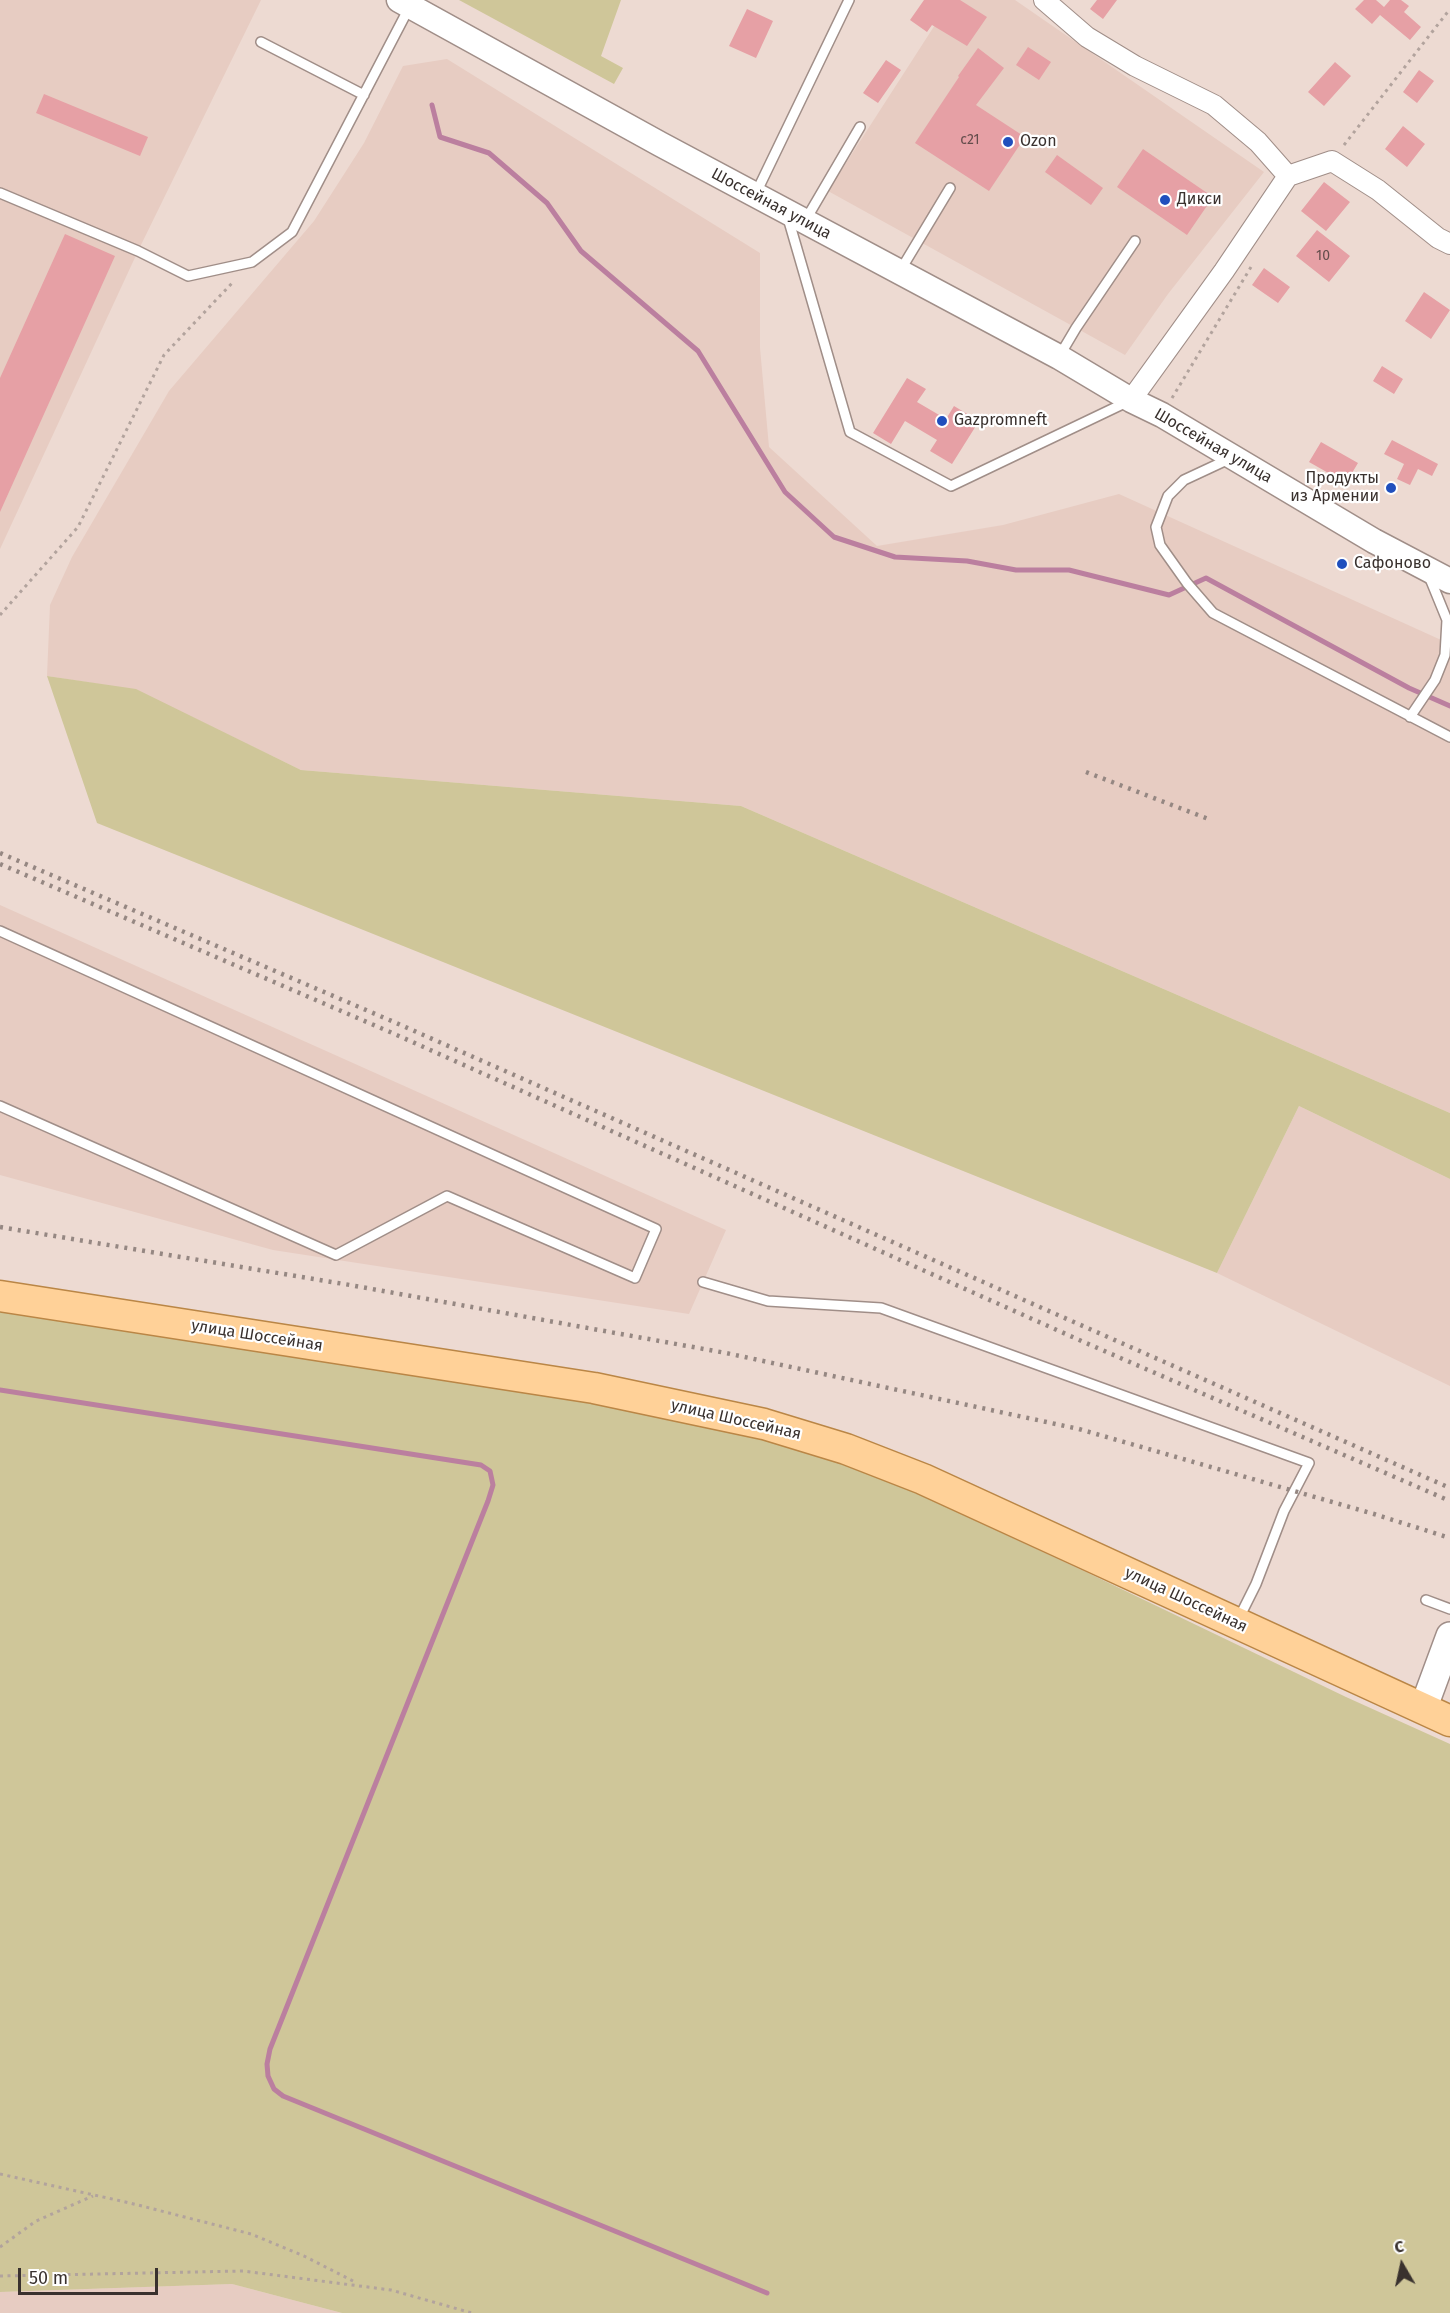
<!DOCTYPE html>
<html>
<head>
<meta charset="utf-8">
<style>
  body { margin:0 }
  #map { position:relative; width:1450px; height:2313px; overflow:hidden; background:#eddad2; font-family:"Fira Sans",sans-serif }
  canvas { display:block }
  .north { position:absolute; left:1372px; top:2235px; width:60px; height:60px; -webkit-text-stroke:4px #fff; paint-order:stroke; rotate:351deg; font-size:16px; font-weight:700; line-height:24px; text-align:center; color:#39312e }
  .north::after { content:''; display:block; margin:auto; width:21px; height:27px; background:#39312e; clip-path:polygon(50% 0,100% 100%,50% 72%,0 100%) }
  .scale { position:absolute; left:18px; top:2268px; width:140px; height:27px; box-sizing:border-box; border:3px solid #39312e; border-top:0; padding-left:8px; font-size:18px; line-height:21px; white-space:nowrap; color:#39312e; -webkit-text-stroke:4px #fff; paint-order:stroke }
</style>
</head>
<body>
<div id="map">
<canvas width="1450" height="2313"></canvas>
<div class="north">С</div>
<div class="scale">50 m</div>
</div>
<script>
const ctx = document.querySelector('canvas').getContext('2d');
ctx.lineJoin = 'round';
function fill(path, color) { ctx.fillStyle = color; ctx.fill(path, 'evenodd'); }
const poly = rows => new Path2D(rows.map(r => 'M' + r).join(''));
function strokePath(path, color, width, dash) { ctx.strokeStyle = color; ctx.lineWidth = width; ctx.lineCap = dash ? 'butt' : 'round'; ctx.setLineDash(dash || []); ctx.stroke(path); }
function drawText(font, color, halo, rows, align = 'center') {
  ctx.font = font + ' "Fira Sans",sans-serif'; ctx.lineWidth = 4.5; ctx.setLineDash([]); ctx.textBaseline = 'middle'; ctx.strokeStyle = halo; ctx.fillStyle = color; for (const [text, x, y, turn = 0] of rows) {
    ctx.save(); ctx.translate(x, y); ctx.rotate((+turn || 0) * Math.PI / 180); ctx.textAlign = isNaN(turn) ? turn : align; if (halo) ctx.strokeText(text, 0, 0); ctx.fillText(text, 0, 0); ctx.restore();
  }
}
const built = poly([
  [0,0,261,0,138,251,0,549],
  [951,0,1015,0,1264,172,1168,294,1125,355,828,191],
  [447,59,760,253,760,348,769,447,877,546,1003,525,1119,494,1450,644,1450,1113,741,806,301,770,136,690,47,676,50,605,72,557,169,391,314,221,364,143,403,66],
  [0,905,726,1230,689,1314,273,1250,0,1175],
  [1299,1106,1450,1179,1450,1386,1217,1273],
  [232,2284,342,2313,0,2313,0,2292]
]);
const green = poly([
  [459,0,621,0,601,56,623,68,614,84],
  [47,676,136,689,301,770,741,806,1450,1113,1450,1179,1299,1106,1217,1273,97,823],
  [0,1309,600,1403,778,1442,839,1461,918,1494,1086,1572,1346,1697,1450,1744,1450,2313,342,2313,232,2284,0,2292]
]);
const stream = poly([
  [432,105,440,137,489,153,547,203,581,251,698,351,785,492,834,537,895,557,967,561,1016,570,1069,570,1169,595,1206,578,1409,688,1450,706],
  [0,1390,481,1465,490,1471,493,1485,488,1501,270,2049,267,2064,268,2076,274,2089,283,2096,767,2293]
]);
const building = poly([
  [924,0,960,0,987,17,967,46,932,25,927,32,910,20],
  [1097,0,1117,0,1103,19,1090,9],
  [1364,0,1376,0,1384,7,1390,0,1401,0,1409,6,1404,12,1421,27,1410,40,1380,15,1372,24,1355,9],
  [747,9,773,21,756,58,729,46],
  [1028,47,1051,62,1039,80,1016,65],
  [978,48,1004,68,976,105,1025,137,989,191,915,143,959,77,958,76],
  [886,60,901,70,878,103,863,93],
  [1335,62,1351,76,1324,106,1308,92],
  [1419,70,1434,81,1417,103,1403,92],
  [44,94,148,137,140,156,36,113],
  [1403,126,1425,144,1407,167,1385,149],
  [1143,149,1213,197,1187,235,1117,187],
  [1057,155,1103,188,1091,205,1045,172],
  [1324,182,1350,202,1326,231,1301,211],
  [1317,230,1350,256,1329,282,1296,256],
  [65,234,115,256,0,512,0,378],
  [1264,268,1290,287,1278,303,1252,285],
  [1424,292,1450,310,1431,339,1405,321],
  [1382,366,1403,379,1394,394,1373,381],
  [907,378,926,389,917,402,946,419,954,406,979,421,952,464,930,451,937,440,905,421,891,444,873,433],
  [1392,440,1438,464,1432,476,1418,469,1410,485,1397,479,1404,464,1384,454],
  [1321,442,1358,463,1346,483,1309,462]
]);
const path = poly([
  [1344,145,1450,9],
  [1172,398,1251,267],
  [0,615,78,527,164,355,234,281],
  [0,2174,130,2203,251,2234,304,2256,357,2283],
  [0,2247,36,2221,93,2196],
  [0,2276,243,2271,391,2290,472,2313]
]);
const service = poly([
  [261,42,364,95],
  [0,193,138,251,188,276,252,262,292,232,410,6],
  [756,193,849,0],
  [788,218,850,432,951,486,1129,401],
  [805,221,860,127],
  [900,271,950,188],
  [1060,355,1076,328,1135,241],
  [1229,459,1184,480,1168,496,1156,527,1160,545,1187,583,1213,613,1450,737],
  [1410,717,1435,680,1445,655,1447,620,1429,576],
  [0,931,656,1229,635,1278,447,1196,336,1255,0,1106],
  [703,1282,768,1301,881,1308,1309,1463,1284,1511,1256,1584,1239,1618],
  [1426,1600,1450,1609]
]);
const minor = poly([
  [1044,0,1087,37,1135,66,1214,105,1258,142,1288,176],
  [1131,400,1224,271,1288,176,1332,161,1378,190,1438,238,1450,244]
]);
const tertiary = poly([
  [399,0,660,144,1059,357,1131,400,1162,415,1374,541,1450,581]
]);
const secondary = poly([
  [1423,1709,1450,1636]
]);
const primary = poly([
  [0,1296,594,1388,764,1424,846,1449,923,1479,1450,1721]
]);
const rail = poly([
  [1086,772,1211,820],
  [0,853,394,1022,1450,1488],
  [0,864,390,1032,1086,1343,1450,1501],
  [0,1227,350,1285,726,1353,1079,1429,1374,1514,1450,1538]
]);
const markers = [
  [1008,142,6,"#204fbd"],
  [1165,200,6,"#204fbd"],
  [942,421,6,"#204fbd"],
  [1391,488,6,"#204fbd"],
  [1342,564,6,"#204fbd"]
];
const numberNames = [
  ["с21",970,140],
  ["10",1323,256]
];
const poiNames = [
  ["Ozon",1020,142],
  ["Дикси",1177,200],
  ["Gazpromneft",954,421],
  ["Продукты",1379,479,"right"],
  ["из Армении",1379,497,"right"],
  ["Сафоново",1354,564]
];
const streetNames = [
  ["Шоссейная улица",771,204,28],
  ["Шоссейная улица",1213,446,30],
  ["улица Шоссейная",257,1336,9],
  ["улица Шоссейная",736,1420,13],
  ["улица Шоссейная",1186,1600,25]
];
fill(built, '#e7ccc2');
fill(green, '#cfc699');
strokePath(stream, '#bb7f9f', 5);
fill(building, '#e6a0a5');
strokePath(service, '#a08e88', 12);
strokePath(minor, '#a08e88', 22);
strokePath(tertiary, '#a08e88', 27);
strokePath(secondary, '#a08e88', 30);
strokePath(primary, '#ba8646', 33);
strokePath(path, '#b2a39d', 3, [3, 4.5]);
strokePath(service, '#fff', 9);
strokePath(minor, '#fff', 20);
strokePath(tertiary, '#fff', 24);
strokePath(secondary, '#fff', 27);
strokePath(primary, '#ffd198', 30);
strokePath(rail, '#958782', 4.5, [3, 6]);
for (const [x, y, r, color] of markers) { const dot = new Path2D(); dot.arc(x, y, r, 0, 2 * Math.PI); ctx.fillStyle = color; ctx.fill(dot); strokePath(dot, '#fff', 2); }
drawText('14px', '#644d4c', null, numberNames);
drawText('16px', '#39312e', '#fff', poiNames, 'left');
drawText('16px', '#39312e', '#fff', streetNames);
</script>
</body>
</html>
